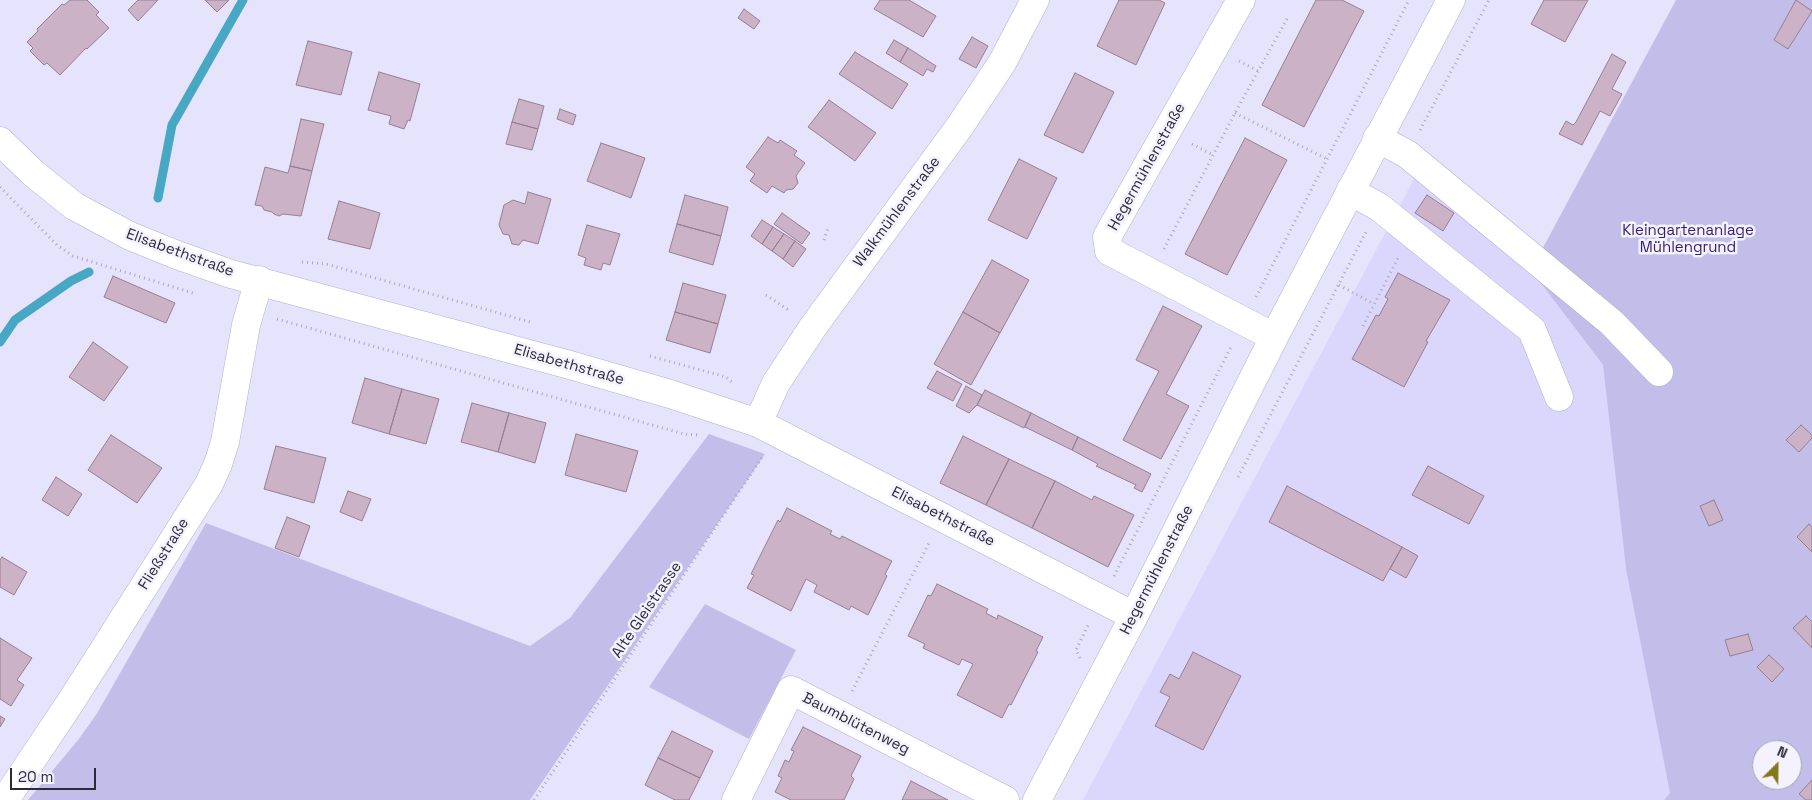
<!DOCTYPE html>
<html>
<head>
<meta charset="utf-8">
<style>
  body { margin:0 }
  #map { position:relative; width:1812px; height:800px; overflow:hidden; background:#e6e3fc; font-family:"Space Grotesk",sans-serif }
  canvas { display:block }
  .north { position:absolute; left:1752px; top:740px; width:50px; height:50px; box-sizing:border-box; background:#f3f2fe; border:1px solid #a4a2ae; border-radius:50%; rotate:23deg; font-size:14px; font-weight:700; line-height:20px; text-align:center; color:#2d2b37 }
  .north::after { content:''; display:block; margin:auto; width:18px; height:22px; background:#85781c; clip-path:polygon(50% 0,100% 100%,50% 72%,0 100%) }
  .scale { position:absolute; left:10px; top:768px; width:86px; height:22px; box-sizing:border-box; border:2px solid #2d2b37; border-top:0; padding-left:6px; font-size:15px; line-height:18px; white-space:nowrap; color:#2d2b37; -webkit-text-stroke:4px #f3f2fe; paint-order:stroke }
</style>
</head>
<body>
<div id="map">
<canvas width="1812" height="800"></canvas>
<div class="north">N</div>
<div class="scale">20 m</div>
</div>
<script>
const ctx = document.querySelector('canvas').getContext('2d');
ctx.lineJoin = 'round';
function fill(path, color) { ctx.fillStyle = color; ctx.fill(path, 'evenodd'); }
const poly = rows => new Path2D(rows.map(r => 'M' + r).join(''));
function strokePath(path, color, width, dash) { ctx.strokeStyle = color; ctx.lineWidth = width; ctx.lineCap = dash ? 'butt' : 'round'; ctx.setLineDash(dash || []); ctx.stroke(path); }
function drawText(font, color, halo, rows, align = 'center') {
  ctx.font = font + ' "Space Grotesk",sans-serif'; ctx.lineWidth = 5; ctx.setLineDash([]); ctx.textBaseline = 'middle'; ctx.strokeStyle = halo; ctx.fillStyle = color; for (const [text, x, y, turn = 0] of rows) {
    ctx.save(); ctx.translate(x, y); ctx.rotate((+turn || 0) * Math.PI / 180); ctx.textAlign = isNaN(turn) ? turn : align; if (halo) ctx.strokeText(text, 0, 0); ctx.fillText(text, 0, 0); ctx.restore();
  }
}
const built = poly([
  [1416,175,1531,270,1603,365,1626,569,1670,793,1664,800,1083,800]
]);
const green = poly([
  [1676,0,1812,0,1812,800,1664,800,1670,793,1626,569,1603,365,1531,270],
  [1762,750,1792,750,1792,780,1762,780],
  [709,434,765,454,530,800,28,800,78,740,96,715,206,523,530,646,570,618],
  [705,604,796,650,749,739,649,687]
]);
const stream = poly([
  [158,198,172,125,243,0],
  [0,342,15,320,71,281,89,272]
]);
const building = poly([
  [70,0,87,0,99,12,96,15,109,28,87,49,86,48,60,75,47,63,44,65,30,51,33,48,27,42,38,31,37,29,62,4,64,5,70,0],
  [138,0,158,0,138,21,128,10,138,0],
  [205,0,229,0,217,12,205,0],
  [880,0,909,0,936,16,923,37,874,9,880,0],
  [1119,0,1159,0,1165,3,1136,65,1097,46,1119,0],
  [1316,0,1342,0,1364,11,1304,127,1262,105,1316,0],
  [1544,0,1588,0,1565,42,1531,24,1544,0],
  [1796,0,1812,11,1788,49,1774,40,1796,0],
  [744,9,760,21,754,29,738,18,744,9],
  [972,37,988,46,976,68,959,59,972,37],
  [894,40,908,48,900,62,886,53,894,40],
  [308,41,352,52,341,95,296,85,308,41],
  [908,48,936,66,933,72,927,69,923,76,900,62,908,48],
  [855,52,908,84,892,109,839,74,855,52],
  [1612,54,1626,62,1612,89,1622,94,1610,116,1600,111,1582,145,1559,134,1566,121,1573,125,1576,122,1612,54],
  [379,72,420,84,410,121,408,120,404,129,389,124,391,116,368,110,379,72],
  [1075,73,1114,92,1083,153,1044,135,1075,73],
  [519,99,544,106,538,129,512,122,519,99],
  [829,100,876,133,855,161,808,127,829,100],
  [560,109,576,115,573,125,557,119,560,109],
  [301,119,324,124,312,171,290,166,301,119],
  [512,122,538,129,532,150,506,144,512,122],
  [768,137,778,143,780,140,797,151,794,155,805,163,796,176,798,183,793,189,786,190,784,193,772,186,767,193,750,181,755,174,746,167,768,137],
  [1245,138,1287,160,1227,275,1185,254,1245,138],
  [601,143,645,158,631,198,587,181,601,143],
  [1019,159,1057,178,1027,239,988,220,1019,159],
  [290,166,312,171,301,216,283,214,279,216,274,214,272,212,264,210,262,206,255,205,265,167,288,173,290,166],
  [528,192,551,199,538,244,523,240,519,245,512,244,509,235,503,234,499,225,504,205,513,200,525,204,528,192],
  [685,195,728,207,721,236,677,224,685,195],
  [1427,195,1454,213,1443,231,1415,213,1427,195],
  [339,201,380,213,370,249,328,239,339,201],
  [782,213,810,233,802,244,774,224,782,213],
  [762,220,773,227,762,244,751,236,762,220],
  [677,224,721,236,713,265,669,252,677,224],
  [587,225,620,234,610,265,603,263,601,270,584,265,586,258,578,255,587,225],
  [773,227,784,234,772,251,762,244,773,227],
  [784,234,795,241,783,259,772,251,784,234],
  [795,241,806,249,793,267,783,259,795,241],
  [992,260,1029,280,1000,333,963,312,992,260],
  [1398,273,1450,300,1426,341,1428,342,1404,387,1352,359,1376,315,1379,316,1388,299,1385,297,1398,273],
  [113,276,175,303,166,323,104,297,113,276],
  [683,283,726,295,718,324,675,312,683,283],
  [1163,306,1202,326,1166,394,1189,406,1161,459,1123,440,1159,371,1136,360,1163,306],
  [675,312,718,324,710,353,666,340,675,312],
  [963,312,1000,333,971,385,934,364,963,312],
  [93,342,128,367,104,401,69,377,93,342],
  [937,371,962,384,953,401,927,388,937,371],
  [365,378,402,389,389,434,352,423,365,378],
  [966,386,982,395,977,405,969,413,956,406,966,386],
  [402,389,439,399,426,444,389,434,402,389],
  [985,390,1031,413,1024,428,977,405,985,390],
  [472,403,509,413,498,452,461,442,472,403],
  [509,413,546,423,535,463,498,452,509,413],
  [1031,413,1078,437,1072,450,1025,427,1031,413],
  [1801,425,1812,435,1812,438,1799,452,1786,440,1801,425],
  [576,434,638,451,626,492,565,475,576,434],
  [111,435,162,468,137,503,88,470,111,435],
  [963,436,1009,459,986,505,940,483,963,436],
  [1078,437,1151,474,1142,492,1134,488,1136,485,1096,466,1098,464,1072,450,1078,437],
  [276,446,326,458,314,503,264,489,276,446],
  [1009,459,1055,481,1032,528,986,505,1009,459],
  [1428,466,1484,496,1469,524,1412,495,1428,466],
  [56,477,82,494,68,516,42,500,56,477],
  [1055,481,1092,500,1094,496,1134,515,1108,567,1032,528,1055,481],
  [1287,486,1402,547,1383,581,1269,522,1287,486],
  [348,491,371,499,362,521,340,512,348,491],
  [1714,500,1723,520,1709,526,1700,506,1714,500],
  [787,508,832,531,830,534,840,539,842,536,892,561,885,574,887,576,868,615,851,606,849,610,814,592,817,585,806,579,791,611,747,588,754,575,751,574,778,520,780,522,787,508],
  [287,517,310,526,299,557,275,548,287,517],
  [1809,524,1812,527,1812,552,1797,537,1809,524],
  [1402,547,1418,556,1406,578,1390,569,1402,547],
  [2,557,27,572,14,595,0,587,0,560,2,557],
  [937,584,988,609,986,613,997,619,998,615,1043,637,1036,651,1038,652,1011,705,1009,704,1002,718,957,695,973,664,962,659,959,665,923,648,925,644,908,636,928,595,931,596,937,584],
  [1806,616,1812,622,1812,648,1793,628,1806,616],
  [1748,634,1753,650,1730,656,1725,640,1748,634],
  [0,638,32,658,17,680,24,685,11,706,0,699,0,638],
  [1193,652,1241,676,1203,750,1155,726,1170,697,1160,692,1170,674,1179,679,1193,652],
  [1769,655,1784,669,1772,682,1757,667,1769,655],
  [0,716,5,719,0,727,0,716],
  [803,727,861,756,851,776,854,779,844,800,791,800,775,792,782,778,778,776,785,760,789,762,794,751,791,750,803,727],
  [672,731,713,751,700,778,658,758,672,731],
  [658,758,700,778,689,800,675,800,645,785,658,758],
  [1812,780,1812,800,1806,800,1799,794,1812,780],
  [911,781,948,800,902,800,911,781]
]);
const path = poly([
  [1239,61,1258,71],
  [1235,113,1327,159],
  [1420,130,1489,0],
  [1192,144,1213,155],
  [0,187,57,245,73,256,196,294],
  [824,240,828,228],
  [1164,249,1235,113,1288,17],
  [302,262,326,264,530,322],
  [1339,285,1374,304],
  [766,295,790,311],
  [1256,297,1409,0],
  [277,319,684,434,699,435],
  [1363,326,1398,258],
  [650,356,726,377,733,383],
  [1238,477,1366,232],
  [1114,576,1232,345],
  [1080,658,1076,650,1089,623],
  [852,691,929,543],
  [534,800,763,456]
]);
const minor = poly([
  [1241,0,1107,237,1109,251,1274,337],
  [1377,138,1407,154,1612,323,1659,372],
  [0,141,33,173,74,206,130,236,177,255,231,274,570,365,670,394,758,423,1134,616],
  [1350,191,1379,207,1532,330,1559,397],
  [758,423,776,383,813,327,960,126,1002,63,1035,0],
  [5,800,70,703,209,484,218,464,225,442,246,325,259,280],
  [736,800,791,690,1005,800],
  [1037,800,1134,616,1274,337,1451,0]
]);
const streetNames = [
  ["Hegermühlenstraße",1147,167,-61],
  ["Walkmühlenstraße",897,212,-53],
  ["Elisabethstraße",180,253,20],
  ["Elisabethstraße",569,365,16],
  ["Elisabethstraße",943,517,27],
  ["Fließstraße",164,554,-58],
  ["Hegermühlenstraße",1157,570,-63],
  ["Alte Gleistrasse",647,610,-56],
  ["Baumblütenweg",856,724,27]
];
const parkNames = [
  ["Kleingartenanlage",1688,231],
  ["Mühlengrund",1688,248]
];
fill(built, '#dbd7fc');
fill(green, '#c3bee9');
strokePath(stream, '#48a7c3', 9);
fill(building, '#cbb2c7');
strokePath(building, '#977f93', 1);
strokePath(minor, '#b3b0cd', 29);
strokePath(path, '#aba8bd', 3, [1, 4]);
strokePath(minor, '#fff', 28);
drawText('15px', '#2d2b37', '#f3f2fe', streetNames);
drawText('15px', '#351e6c', '#f3f2fe', parkNames);
</script>
</body>
</html>
